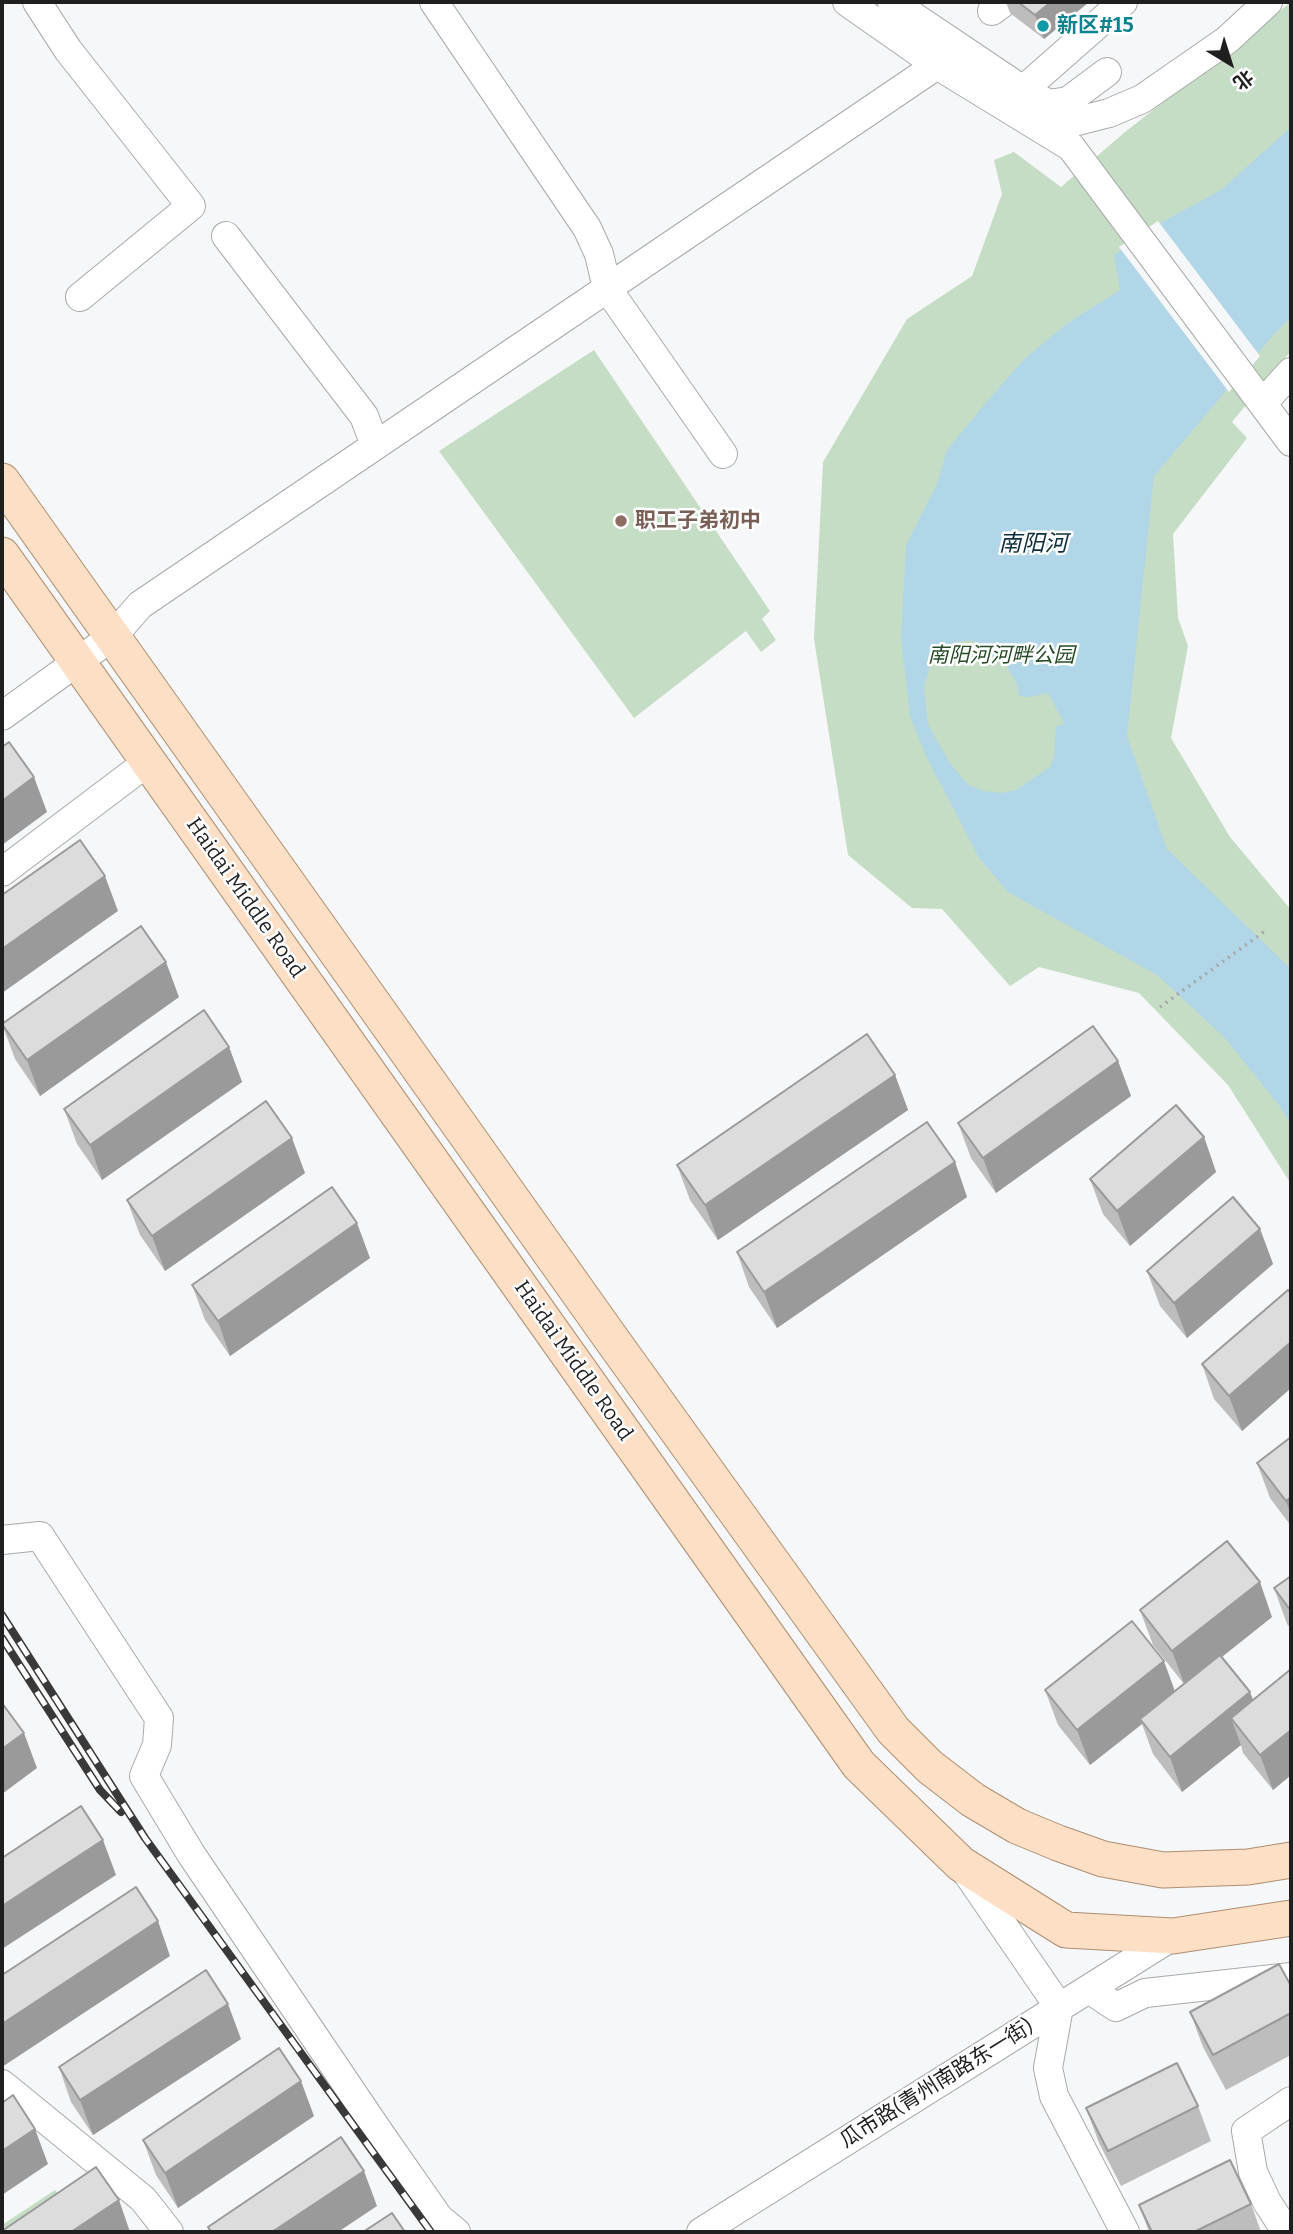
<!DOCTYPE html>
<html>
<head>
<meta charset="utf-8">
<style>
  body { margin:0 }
  #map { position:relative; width:1293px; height:2234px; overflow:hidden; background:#f6f7f8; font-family:Bitter,"Noto Sans SC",serif }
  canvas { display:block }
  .frame { position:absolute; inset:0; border:4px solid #1f1f1f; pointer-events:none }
  .north { position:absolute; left:1195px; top:28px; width:70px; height:70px; -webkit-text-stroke:5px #fff; paint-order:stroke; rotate:142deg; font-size:19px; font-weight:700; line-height:28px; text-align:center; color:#1f1f1f }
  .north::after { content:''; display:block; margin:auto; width:24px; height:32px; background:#1f1f1f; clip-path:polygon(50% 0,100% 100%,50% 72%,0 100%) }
</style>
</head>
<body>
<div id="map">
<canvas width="1293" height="2234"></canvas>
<div class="frame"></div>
<div class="north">北</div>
</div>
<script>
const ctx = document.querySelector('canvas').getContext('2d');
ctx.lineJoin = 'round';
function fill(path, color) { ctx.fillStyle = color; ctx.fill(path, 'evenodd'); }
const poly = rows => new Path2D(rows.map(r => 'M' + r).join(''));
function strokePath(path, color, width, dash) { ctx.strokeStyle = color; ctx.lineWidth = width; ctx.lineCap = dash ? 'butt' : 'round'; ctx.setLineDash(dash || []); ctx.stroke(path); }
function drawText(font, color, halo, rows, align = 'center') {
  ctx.font = font + ' Bitter,"Noto Sans SC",serif'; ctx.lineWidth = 5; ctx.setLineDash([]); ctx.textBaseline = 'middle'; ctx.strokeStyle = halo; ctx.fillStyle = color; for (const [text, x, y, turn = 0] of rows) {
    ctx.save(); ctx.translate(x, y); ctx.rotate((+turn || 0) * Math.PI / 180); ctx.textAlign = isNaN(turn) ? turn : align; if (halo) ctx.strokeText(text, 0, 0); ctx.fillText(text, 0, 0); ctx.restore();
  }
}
const green = poly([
  [1291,2,1291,351,1232,422,1247,438,1173,534,1178,618,1188,646,1171,738,1230,837,1291,910,1291,1184,1228,1085,1139,993,1039,967,1010,986,942,909,912,908,848,855,814,639,823,462,907,319,972,276,1002,194,994,160,1014,152,1061,187,1125,132],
  [594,350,770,611,762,619,776,640,761,652,746,631,634,718,439,451],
  [55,2190,64,2202,2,2232,2,2225]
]);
const water = poly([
  [1291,127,1291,318,1275,333,1154,476,1127,736,1167,849,1291,969,1291,1125,1279,1105,1224,1037,1157,975,1008,892,979,858,926,756,910,716,901,638,906,545,937,484,947,450,983,406,1025,358,1068,323,1120,290,1114,255,1166,220,1221,190],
  [971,640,1006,665,1017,684,1019,696,1030,697,1048,693,1064,723,1056,727,1054,756,1050,767,1016,790,1002,793,984,791,968,785,949,762,928,724,924,686,932,660,953,643]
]);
const pier = poly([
  [1158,221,1260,356,1229,392,1119,247]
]);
const path = poly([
  [1160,1007,1265,931]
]);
const minor = poly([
  [37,2,68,50,191,206,80,297],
  [434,2,587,228,599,254,607,288,723,454],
  [847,2,937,65,1071,147,1291,442],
  [892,2,1023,90,1049,104,1068,101,1107,72],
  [992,11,1004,2],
  [1023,90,1123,2],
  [1039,127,1066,124,1109,113,1142,99,1227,40,1268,2],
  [226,236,364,416,375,445],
  [1263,403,1291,372],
  [2,716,113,636,140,605,937,65],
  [2,872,149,761],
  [2,1540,40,1536,159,1718,157,1745,144,1776,191,1854,381,2135,439,2218,456,2232],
  [965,1870,1059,2007,1048,2068,1054,2096,1125,2232],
  [1089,1989,1116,2007,1145,1993,1291,1977],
  [2,2084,143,2199,169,2232],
  [701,2232,1173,1936],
  [1285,2232,1282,2225,1267,2202,1253,2172,1246,2131,1291,2101]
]);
const major = poly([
  [2,481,615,1344,893,1730,930,1767,973,1800,1017,1826,1058,1843,1103,1859,1163,1870,1248,1867,1291,1860],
  [2,555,859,1765,961,1864,1066,1930,1173,1936,1291,1918]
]);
const rail = poly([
  [2,1615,145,1838,431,2232],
  [2,1638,100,1790,121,1812]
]);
const wall = poly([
  [1006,2,1089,2,1044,39,1010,13],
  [179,997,40,1096,15,1059,2,1024],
  [229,1047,242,1082,102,1180,77,1144,64,1109],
  [1118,1061,1131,1096,996,1193,971,1158,958,1123],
  [895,1075,908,1110,718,1240,690,1200,677,1165],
  [1204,1137,1216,1172,1130,1246,1103,1214,1090,1179],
  [955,1162,967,1197,777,1328,749,1287,737,1252],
  [305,1173,165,1271,140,1235,127,1200],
  [1260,1229,1273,1264,1187,1338,1160,1306,1147,1271],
  [370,1258,230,1356,205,1320,192,1285],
  [1291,1294,1291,1388,1242,1431,1214,1399,1202,1364],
  [1291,1437,1291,1526,1270,1498,1257,1463],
  [1291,1576,1291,1629,1287,1624,1274,1588],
  [1140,1610,1272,1617,1222,1657,1250,1692,1253,1700,1291,1669,1291,1775,1273,1790,1243,1753,1241,1745,1182,1792,1153,1754,1142,1724,1090,1765,1058,1725,1045,1690,1175,1691,1184,1684,1153,1645],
  [1291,1986,1291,2055,1226,2090,1203,2047,1190,2012],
  [241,2039,93,2135,71,2102,59,2067],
  [1198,2106,1211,2141,1121,2186,1099,2143,1086,2108],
  [314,2116,178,2208,156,2175,143,2140],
  [1251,2204,1261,2232,1149,2232,1139,2205]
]);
const shadedWall = poly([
  [1051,2,1089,2,1044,39,1035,15],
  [34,777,47,812,2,845,2,801],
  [105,876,118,911,2,993,2,949],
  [166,962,179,997,40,1096,27,1060],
  [229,1047,242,1082,102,1180,90,1145],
  [1118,1061,1131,1096,996,1193,983,1158],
  [895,1075,908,1110,718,1240,705,1205],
  [1204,1137,1216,1172,1130,1246,1117,1211],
  [292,1138,305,1173,165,1271,152,1236],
  [955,1162,967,1197,777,1328,764,1292],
  [357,1223,370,1258,230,1356,218,1321],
  [1260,1229,1273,1264,1187,1338,1174,1303],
  [1291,1342,1291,1388,1242,1431,1229,1396],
  [1291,1497,1291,1515,1286,1501],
  [1260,1582,1272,1617,1185,1686,1172,1651],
  [1164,1661,1177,1697,1140,1719,1142,1724,1090,1765,1077,1730],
  [1250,1692,1263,1727,1231,1718,1241,1745,1182,1792,1170,1757],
  [1291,1730,1291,1775,1273,1790,1260,1755],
  [24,1733,37,1768,2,1794,2,1749],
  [103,1840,116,1875,2,1949,2,1906],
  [158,1921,170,1956,2,2067,2,2024],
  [228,2004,241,2039,93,2135,80,2100],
  [301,2081,314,2116,178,2208,165,2173],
  [35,2129,48,2164,2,2195,2,2151],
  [364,2171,377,2206,338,2232,272,2232],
  [119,2200,130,2232,71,2232]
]);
const building = poly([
  [1018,2,1051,2,1035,15,1018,2],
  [9,742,34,777,2,801,2,747,9,742],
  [80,840,105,876,2,949,2,895,80,840],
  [141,926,166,962,27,1060,2,1024,141,926],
  [204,1010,229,1047,90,1145,64,1109,204,1010],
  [1093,1026,1118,1061,983,1158,958,1123,1093,1026],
  [867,1034,895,1075,705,1205,677,1165,867,1034],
  [266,1101,292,1138,152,1236,127,1200,266,1101],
  [1176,1105,1204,1137,1117,1211,1090,1179,1176,1105],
  [927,1122,955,1162,764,1292,737,1252,927,1122],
  [332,1187,357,1223,218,1321,192,1285,332,1187],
  [1233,1197,1260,1229,1174,1303,1147,1271,1233,1197],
  [1288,1290,1291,1294,1291,1342,1229,1396,1202,1364,1288,1290],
  [1291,1437,1291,1497,1286,1501,1257,1463,1291,1437],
  [1227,1541,1260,1582,1172,1651,1140,1610,1227,1541],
  [1291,1576,1291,1611,1274,1588,1291,1576],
  [1132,1621,1164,1661,1077,1730,1045,1690,1132,1621],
  [1220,1655,1250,1692,1170,1757,1140,1719,1220,1655],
  [1291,1669,1291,1730,1260,1755,1231,1718,1291,1669],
  [2,1703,24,1733,2,1749,2,1703],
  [81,1806,103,1840,2,1906,2,1858,81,1806],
  [136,1887,158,1921,2,2024,2,1975,136,1887],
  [1279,1964,1291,1986,1291,2013,1213,2055,1190,2012,1279,1964],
  [206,1970,228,2004,80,2100,59,2067,206,1970],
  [279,2048,301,2081,165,2173,143,2140,279,2048],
  [1177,2063,1198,2106,1108,2151,1086,2108,1177,2063],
  [13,2095,35,2129,2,2151,2,2103,13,2095],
  [341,2137,364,2171,272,2232,211,2232,208,2227,341,2137],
  [1230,2160,1251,2204,1194,2232,1152,2232,1139,2205,1230,2160],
  [96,2167,119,2200,71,2232,2,2232,2,2231,96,2167],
  [392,2213,405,2232,363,2232,392,2213]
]);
const markers = [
  [1043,26,7,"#0f9aa8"],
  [621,521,7,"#8d6e63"]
];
const cultureNames = [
  ["新区#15",1057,26]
];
const educationNames = [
  ["职工子弟初中",635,521]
];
const parkNames = [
  ["南阳河河畔公园",1001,656]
];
const streetNames = [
  ["Haidai Middle Road",245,898,55],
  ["Haidai Middle Road",573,1361,55],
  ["瓜市路(青州南路东一街)",937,2084,-32]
];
const waterNames = [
  ["南阳河",1033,545]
];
fill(green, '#c6ddc5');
fill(water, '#b1d6e7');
fill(pier, '#f6f7f8');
strokePath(minor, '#a8a9a9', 30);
strokePath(major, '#ad8e72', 37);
strokePath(path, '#a7a7a8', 3.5, [2, 5]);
strokePath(minor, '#fff', 28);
strokePath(major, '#fcdfc5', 35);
strokePath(rail, '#393939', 8);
strokePath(rail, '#fff', 5, [16]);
fill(wall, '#bebdbd');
fill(shadedWall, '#9b9a9a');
fill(building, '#dddcdc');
strokePath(building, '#9b9a9a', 2);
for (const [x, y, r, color] of markers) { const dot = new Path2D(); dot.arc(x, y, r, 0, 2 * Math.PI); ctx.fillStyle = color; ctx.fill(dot); strokePath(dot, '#fff', 2.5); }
drawText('bold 21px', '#0d838f', '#fff', cultureNames, 'left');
drawText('bold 21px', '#785e54', '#fff', educationNames, 'left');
drawText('italic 21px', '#264c27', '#fff', parkNames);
drawText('21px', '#1f1f1f', '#fff', streetNames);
drawText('italic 23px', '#0c2e3b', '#fff', waterNames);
</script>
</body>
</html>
